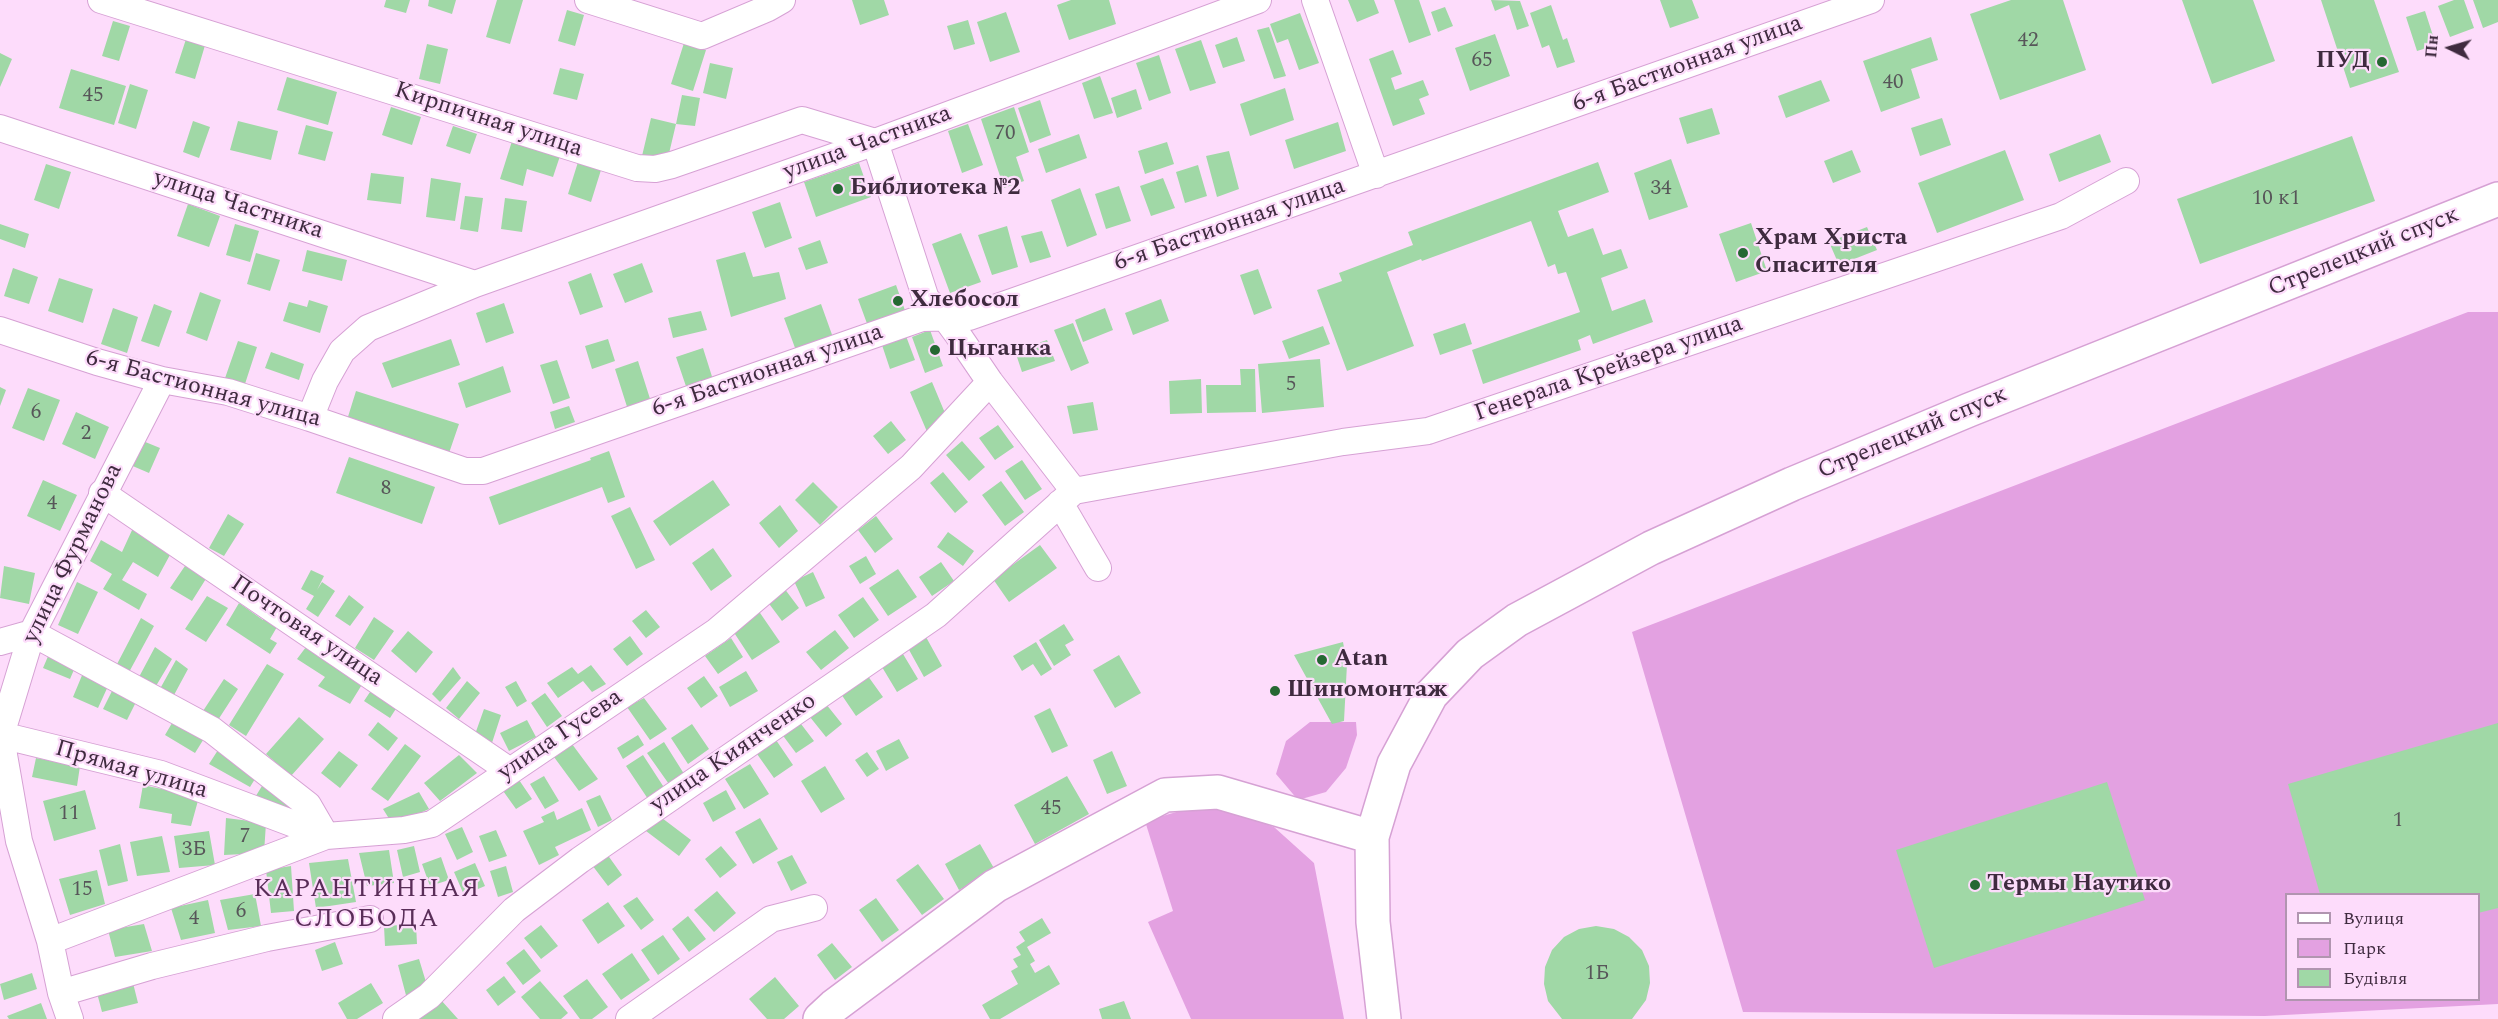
<!DOCTYPE html>
<html>
<head>
<meta charset="utf-8">
<style>
  body { margin:0 }
  #map { position:relative; width:2498px; height:1019px; overflow:hidden; background:#fddcfb; font-family:Spectral,serif }
  canvas { display:block }
  .legend { position:absolute; left:2285px; top:893px; width:195px; height:108px; box-sizing:border-box; background:#fddcfb; border:2px solid #b195b0; margin:0; padding:8px 10px; list-style:none; font-size:18px; color:#3f2b3f }
  .legend li { display:flex; align-items:center; gap:12px; height:30px }
  .legend b { width:30px; border:2px solid #b195b0 }
  .north { position:absolute; left:2420px; top:18px; width:60px; height:60px; -webkit-text-stroke:4px #fddcfb; paint-order:stroke; rotate:275deg; font-size:16px; font-weight:700; line-height:24px; text-align:center; color:#3f2b3f }
  .north::after { content:''; display:block; margin:auto; width:21px; height:27px; background:#3f2b3f; clip-path:polygon(50% 0,100% 100%,50% 72%,0 100%) }
</style>
</head>
<body>
<div id="map">
<canvas width="2498" height="1019"></canvas>
<ul class="legend">
<li><b style="height:8px;background:#fff"></b>Вулиця</li>
<li><b style="height:16px;background:#e3a1e1"></b>Парк</li>
<li><b style="height:16px;background:#a0d8a6"></b>Будівля</li>
</ul>
<div class="north">Пн</div>
</div>
<script>
const ctx = document.querySelector('canvas').getContext('2d');
ctx.lineJoin = 'round';
function fill(path, color) { ctx.fillStyle = color; ctx.fill(path, 'evenodd'); }
const poly = rows => new Path2D(rows.map(r => 'M' + r).join(''));
function strokePath(path, color, width, dash) { ctx.strokeStyle = color; ctx.lineWidth = width; ctx.lineCap = dash ? 'butt' : 'round'; ctx.setLineDash(dash || []); ctx.stroke(path); }
function drawText(font, color, halo, rows, align = 'center') {
  ctx.font = font + ' Spectral,serif'; ctx.lineWidth = 4.5; ctx.setLineDash([]); ctx.textBaseline = 'middle'; ctx.strokeStyle = halo; ctx.fillStyle = color; for (const [text, x, y, turn = 0] of rows) {
    ctx.save(); ctx.translate(x, y); ctx.rotate((+turn || 0) * Math.PI / 180); ctx.textAlign = isNaN(turn) ? turn : align; if (halo) ctx.strokeText(text, 0, 0); ctx.fillText(text, 0, 0); ctx.restore();
  }
}
const green = poly([
  [2468,312,2498,312,2498,1004,2265,1016,1743,1012,1632,632],
  [2286,894,2478,894,2478,1000,2286,1000],
  [1310,722,1356,722,1357,735,1346,768,1326,792,1298,800,1276,774,1286,741],
  [1208,803,1274,827,1314,863,1344,1019,1191,1019,1148,922,1173,911,1145,821]
]);
const building = poly([
  [386,0,410,0,406,13,384,7],
  [429,0,456,0,452,14,428,6],
  [497,0,523,0,510,44,486,37],
  [852,0,884,0,889,15,860,25],
  [1071,0,1109,0,1116,24,1069,40,1057,5],
  [1348,0,1374,0,1379,13,1357,22],
  [1394,0,1419,0,1431,35,1409,43],
  [1491,0,1520,1,1529,26,1517,30,1509,5,1495,11],
  [1660,0,1692,0,1699,18,1670,28],
  [2011,0,2063,0,2086,70,2000,100,1970,14],
  [2182,0,2253,0,2275,61,2212,84],
  [2321,0,2374,0,2399,72,2350,88],
  [2454,0,2464,0,2474,28,2450,37,2438,6],
  [2473,0,2498,0,2498,22,2483,28],
  [1551,5,1563,40,1567,38,1575,62,1557,68,1549,45,1542,48,1530,13],
  [1445,7,1453,26,1438,32,1431,12],
  [567,10,584,15,575,46,558,41],
  [2425,11,2436,45,2417,51,2406,17],
  [1006,12,1020,52,990,62,977,22],
  [1300,13,1319,63,1299,70,1288,39,1277,43,1270,24],
  [968,20,975,44,954,50,947,26],
  [113,21,130,26,119,61,102,56],
  [1269,27,1286,76,1274,79,1257,30],
  [1495,34,1510,76,1470,91,1455,48],
  [187,36,206,42,195,79,175,73],
  [1237,37,1245,61,1223,68,1215,45],
  [1931,37,1938,60,1911,69,1920,98,1881,112,1863,61],
  [1201,40,1216,83,1190,91,1175,49],
  [684,43,706,50,693,91,671,84],
  [427,44,448,49,440,84,419,79],
  [1393,50,1402,74,1391,78,1395,90,1423,80,1429,95,1419,99,1425,114,1393,126,1369,59],
  [0,53,12,59,0,87],
  [1159,55,1171,93,1149,101,1136,63],
  [710,63,733,68,726,99,703,93],
  [560,68,584,74,577,100,553,94],
  [71,69,126,86,114,125,59,108],
  [1100,76,1113,113,1094,119,1082,83],
  [287,77,337,92,328,125,277,110],
  [1821,80,1830,101,1786,118,1778,96],
  [130,84,148,90,136,129,118,123],
  [1285,88,1294,120,1250,136,1240,104],
  [1136,89,1142,109,1117,118,1111,98],
  [682,95,700,98,695,126,676,124],
  [1040,100,1051,135,1030,143,1018,108],
  [391,107,421,117,412,145,382,135],
  [1014,107,1029,152,1016,157,1024,181,1004,188,981,119],
  [1712,108,1720,134,1687,144,1679,118],
  [651,118,676,124,667,162,642,156],
  [1942,118,1951,145,1920,156,1911,128],
  [193,121,210,127,199,158,183,152],
  [238,121,278,131,271,160,230,150],
  [1338,122,1346,151,1294,169,1285,140],
  [968,124,983,165,962,173,948,131],
  [306,125,333,132,325,161,298,154],
  [453,126,477,134,470,154,446,146],
  [1079,134,1087,158,1046,173,1038,149],
  [2100,134,2111,162,2059,182,2049,154],
  [2352,136,2375,201,2200,264,2177,199],
  [512,141,560,156,553,177,527,169,523,186,500,179],
  [1167,142,1174,164,1145,174,1138,151],
  [1852,150,1861,172,1833,183,1824,161],
  [2005,150,2024,200,1937,233,1918,183],
  [1229,151,1239,189,1217,197,1206,156],
  [1671,159,1688,207,1649,220,1634,173],
  [578,162,601,170,591,202,568,194],
  [1598,162,1609,192,1558,211,1568,237,1593,228,1603,255,1621,249,1628,268,1601,278,1612,311,1645,299,1653,322,1593,344,1590,335,1578,340,1581,350,1483,384,1472,350,1580,312,1566,272,1558,274,1555,264,1548,267,1531,221,1422,261,1421,259,1387,272,1414,346,1347,371,1317,290,1342,281,1339,273,1413,245,1408,232],
  [859,163,871,197,816,217,804,182],
  [46,164,71,172,59,209,34,200],
  [1198,165,1207,196,1185,203,1176,172],
  [371,173,404,177,401,204,367,200],
  [431,178,461,183,455,221,426,217],
  [1163,178,1175,208,1151,216,1140,186],
  [1119,186,1131,221,1106,229,1095,194],
  [1080,188,1097,235,1067,247,1051,200],
  [465,196,483,198,478,232,460,229],
  [505,198,527,201,522,232,501,229],
  [780,202,792,238,765,248,752,212],
  [188,204,220,216,209,247,177,236],
  [1751,223,1767,271,1736,282,1719,234],
  [0,224,29,234,25,248,0,239],
  [235,224,259,231,250,262,226,255],
  [1007,226,1018,267,992,275,978,235],
  [1867,227,1877,250,1839,265,1829,242],
  [1042,231,1051,257,1030,263,1021,236],
  [961,233,981,282,950,293,932,244],
  [820,240,828,263,806,270,798,248],
  [307,250,347,260,342,281,302,271],
  [745,252,753,277,779,272,786,299,731,317,716,260],
  [256,253,280,260,270,291,247,284],
  [642,263,653,292,625,303,613,274],
  [13,268,38,277,29,304,4,296],
  [1258,269,1272,308,1254,315,1240,275],
  [591,273,603,307,580,315,568,282],
  [59,278,93,289,83,323,48,311],
  [896,285,907,316,869,329,858,299],
  [200,292,221,300,207,341,186,333],
  [1161,299,1169,321,1133,335,1125,313],
  [309,300,328,306,320,333,283,321,289,302,307,307],
  [504,303,514,333,486,343,476,313],
  [154,304,172,311,159,347,141,341],
  [821,304,835,343,798,356,784,318],
  [113,308,138,317,127,353,101,344],
  [1105,308,1113,330,1083,342,1075,320],
  [701,311,707,330,673,338,668,318],
  [1073,323,1089,363,1071,371,1054,330],
  [1465,323,1472,344,1440,355,1433,334],
  [1323,326,1330,344,1289,359,1282,341],
  [930,330,943,366,925,373,912,337],
  [906,336,915,360,890,369,882,345],
  [451,339,460,365,392,388,382,363],
  [608,339,615,361,592,369,585,346],
  [1047,340,1055,361,1022,372,1015,351],
  [238,341,257,347,244,387,224,381],
  [703,348,715,386,689,395,676,357],
  [271,352,304,364,299,380,265,368],
  [1320,359,1324,407,1262,413,1258,364],
  [557,360,570,398,553,404,540,365],
  [638,361,652,405,629,413,615,369],
  [503,366,511,392,466,408,458,383],
  [1240,369,1255,369,1256,412,1207,413,1206,385,1241,385],
  [1201,379,1202,413,1170,414,1169,381],
  [932,382,950,425,928,434,910,392],
  [0,387,6,390,0,406],
  [28,388,60,400,44,441,12,428],
  [356,391,459,424,449,453,347,420],
  [1093,402,1098,430,1073,434,1067,406],
  [569,406,575,422,555,429,550,412],
  [76,412,109,427,95,459,62,444],
  [891,421,906,440,888,454,873,436],
  [998,425,1014,447,995,460,979,438],
  [138,439,160,448,149,473,128,464],
  [962,441,985,467,969,481,946,455],
  [609,451,625,497,608,503,602,487,499,525,489,497,591,460,590,458],
  [349,457,435,487,422,524,336,493],
  [1022,460,1042,489,1025,500,1005,471],
  [943,472,968,502,955,513,930,483],
  [43,480,77,495,60,531,27,516],
  [713,480,730,505,670,546,653,521],
  [1001,481,1024,512,1005,526,982,495],
  [813,482,838,507,820,525,795,500],
  [780,505,798,531,779,548,759,523],
  [630,507,655,560,636,569,611,516],
  [228,514,244,524,224,556,209,548],
  [876,516,893,539,875,553,858,530],
  [133,528,171,553,158,577,133,562,122,580,147,594,139,610,103,589,112,574,90,561,101,540,122,552],
  [948,532,974,551,963,566,937,547],
  [1040,545,1057,568,1009,602,993,579],
  [713,548,732,576,711,591,692,563],
  [866,556,876,574,860,584,849,566],
  [189,560,209,574,192,601,170,588],
  [941,562,954,581,932,596,919,577],
  [4,566,35,573,29,604,0,598],
  [898,569,917,597,888,616,869,588],
  [311,570,324,576,317,590,322,582,335,591,318,617,306,609,314,596,301,589],
  [813,572,825,598,806,607,794,581],
  [77,582,98,592,78,634,58,625],
  [784,588,799,608,782,621,767,601],
  [349,595,364,607,350,626,335,616],
  [207,596,228,608,206,642,185,629],
  [863,597,879,620,854,638,838,615],
  [239,603,263,620,267,612,281,620,270,639,277,643,270,654,226,625],
  [646,610,660,627,646,638,632,621],
  [758,610,780,642,752,660,731,628],
  [374,617,394,631,374,660,355,648],
  [141,618,154,626,128,674,116,666],
  [1064,624,1074,640,1065,645,1071,655,1054,666,1039,640],
  [835,630,849,648,821,670,806,652],
  [408,631,433,652,416,673,391,651],
  [630,636,643,654,627,666,613,649],
  [926,637,942,666,924,677,908,648],
  [731,638,743,657,718,674,705,656],
  [1036,642,1052,669,1041,676,1033,664,1022,671,1013,656],
  [1343,642,1347,664,1344,721,1332,724,1294,655],
  [309,643,366,678,350,704,318,686,325,677,297,659],
  [155,647,172,659,156,686,139,677],
  [900,649,918,679,897,692,879,662],
  [49,654,76,665,70,679,43,668],
  [1119,655,1141,693,1115,708,1093,670],
  [176,660,188,669,174,695,161,687],
  [267,664,284,674,246,736,229,725],
  [591,665,606,684,592,692,583,681,558,698,547,683,572,667,578,674],
  [453,667,461,678,440,702,432,694],
  [746,671,758,691,730,707,719,687],
  [865,672,883,697,856,716,839,691],
  [83,673,109,684,98,708,73,697],
  [704,676,718,696,701,708,687,688],
  [224,679,238,689,218,720,203,711],
  [467,681,480,693,459,719,446,708],
  [516,681,527,701,517,707,505,687],
  [374,686,399,704,390,718,364,701],
  [113,689,137,700,127,720,103,709],
  [545,693,562,716,547,727,531,703],
  [644,698,667,729,650,740,627,707],
  [826,704,842,724,826,737,810,717],
  [1050,708,1068,746,1052,753,1034,716],
  [484,709,501,715,491,746,473,740],
  [299,717,324,739,291,776,266,754],
  [175,718,205,737,195,753,165,735],
  [527,720,536,737,509,751,500,733],
  [798,720,814,741,796,753,781,733],
  [378,722,398,738,388,751,368,735],
  [2498,723,2498,908,2478,913,2478,894,2320,894,2288,784],
  [692,724,709,749,688,764,671,738],
  [638,735,644,745,623,759,617,748],
  [899,739,909,758,886,771,876,751],
  [776,740,793,765,774,778,757,754],
  [664,742,686,777,671,787,647,753],
  [405,744,421,756,388,801,371,789],
  [572,744,598,779,579,791,554,757],
  [218,750,258,774,250,787,209,764],
  [339,751,358,765,340,788,321,773],
  [1112,751,1127,786,1107,794,1093,760],
  [867,752,879,769,867,777,855,760],
  [459,755,477,773,440,801,424,783],
  [643,755,665,789,648,799,626,766],
  [36,758,80,766,77,786,32,777],
  [750,764,769,794,744,809,725,779],
  [825,766,845,799,821,813,801,781],
  [544,776,559,801,545,809,530,784],
  [1067,776,1089,814,1035,844,1014,805],
  [517,777,532,799,516,809,501,788],
  [2107,782,2145,900,1934,968,1896,850],
  [143,785,199,797,191,826,171,823,172,814,139,808],
  [262,786,305,814,297,826,254,799],
  [85,790,96,829,54,841,43,801],
  [726,790,736,809,713,822,703,803],
  [419,792,429,809,393,825,383,809],
  [600,795,612,820,598,827,586,801],
  [582,808,591,830,555,847,559,855,539,865,523,831,544,822,541,817,554,811,557,820],
  [658,815,691,840,679,856,646,831],
  [226,818,266,823,264,853,224,855],
  [760,818,778,849,753,864,735,832],
  [462,827,473,852,457,860,445,834],
  [496,830,507,856,489,862,479,836],
  [209,831,215,865,179,868,174,836],
  [162,836,170,872,137,876,130,842],
  [120,844,128,881,108,886,99,850],
  [980,844,995,870,959,890,945,864],
  [414,846,420,872,403,877,397,850],
  [721,846,737,865,720,878,705,859],
  [389,850,394,883,367,886,359,853],
  [607,854,622,875,608,886,592,865],
  [792,855,807,883,791,891,777,862],
  [441,857,449,880,430,886,422,864],
  [348,859,356,902,316,908,309,863],
  [475,863,485,886,464,895,454,872],
  [918,864,944,899,922,915,896,880],
  [291,866,294,911,271,913,266,870],
  [506,866,513,892,498,897,490,871],
  [97,870,105,904,70,915,59,879],
  [717,891,736,913,714,932,694,910],
  [255,894,261,926,228,930,220,900],
  [637,897,654,920,641,930,623,906],
  [876,898,899,930,882,942,859,910],
  [208,900,215,933,181,940,171,908],
  [608,902,625,926,598,944,582,920],
  [688,916,706,939,689,952,672,929],
  [1042,918,1051,933,1027,947,1035,961,1030,964,1035,973,1049,965,1060,984,1000,1019,990,1019,982,1005,1018,984,1011,971,1018,967,1013,959,1021,955,1016,947,1025,941,1019,932],
  [144,924,152,951,115,957,108,930],
  [416,924,417,944,385,946,384,926],
  [541,925,558,946,541,959,524,938],
  [1596,926,1614,929,1629,937,1642,950,1649,966,1650,983,1646,1000,1632,1019,1562,1019,1548,1001,1544,984,1545,967,1552,950,1564,937,1579,929],
  [663,935,680,959,658,975,641,950],
  [335,942,343,964,322,971,315,950],
  [832,943,852,967,835,980,817,955],
  [524,949,541,971,523,985,506,963],
  [632,953,650,980,621,1000,602,974],
  [419,959,429,992,407,999,398,965],
  [32,973,37,989,4,1000,0,984],
  [504,976,516,992,498,1006,486,990],
  [775,977,799,1006,784,1019,767,1019,749,999],
  [587,979,608,1007,592,1019,580,1019,563,996],
  [540,981,568,1013,561,1019,540,1019,521,997],
  [133,983,138,1003,102,1012,97,993],
  [371,983,383,1003,357,1019,347,1019,338,1003],
  [441,1000,458,1019,420,1019],
  [1124,1001,1131,1019,1102,1019,1099,1009],
  [41,1003,47,1019,9,1019,7,1016]
]);
const minor = poly([
  [101,0,637,168,655,169,672,165,802,120,875,142,926,299,944,316,958,335,990,382,1074,491],
  [588,0,702,36,768,8,782,0],
  [1315,0,1376,175],
  [0,128,475,284],
  [0,330,97,362,162,380,228,392,310,418,465,471,483,471,922,318,969,317,1871,0],
  [162,380,32,633,1,735,161,774,326,836],
  [310,418,325,381,342,351,368,328,475,284,875,142,1258,0],
  [1074,491,1343,442,1428,431,2061,216,2126,181],
  [102,493,510,771],
  [1060,503,1098,568],
  [0,642,32,633,212,730,308,805,326,836],
  [0,732,19,841,50,941,61,993,70,1019],
  [50,941,326,836,404,830,432,824,717,631,911,467,990,382],
  [61,993,152,966,267,938,370,919],
  [396,1019,429,996,514,910,580,860,936,615,1074,491],
  [629,1019,771,919,814,908]
]);
const secondary = poly([
  [820,1019,834,1006,995,886,1165,795,1218,792,1372,837],
  [1384,1019,1373,922,1372,837,1394,764,1431,695,1470,654,1517,620,1651,548,1792,484,1969,410,2498,199]
]);
const markers = [
  [2382,62,6,"#256832"],
  [838,189,6,"#256832"],
  [1743,253,6,"#256832"],
  [898,301,6,"#256832"],
  [935,350,6,"#256832"],
  [1322,660,6,"#256832"],
  [1275,691,6,"#256832"],
  [1975,885,6,"#256832"]
];
const numberNames = [
  ["42",2028,42],
  ["65",1482,62],
  ["40",1893,84],
  ["45",93,97],
  ["70",1005,135],
  ["34",1661,190],
  ["10 к1",2276,200],
  ["5",1291,386],
  ["6",36,414],
  ["2",86,435],
  ["8",386,490],
  ["4",52,505],
  ["45",1051,810],
  ["11",69,815],
  ["1",2398,822],
  ["7",245,838],
  ["3Б",194,851],
  ["15",82,891],
  ["6",241,913],
  ["4",194,920],
  ["1Б",1597,975]
];
const poiNames = [
  ["ПУД",2370,62,"right"],
  ["Библиотека №2",850,189],
  ["Храм Христа",1755,239],
  ["Спасителя",1755,267],
  ["Хлебосол",910,301],
  ["Цыганка",947,350],
  ["Atan",1334,660],
  ["Шиномонтаж",1287,691],
  ["Термы Наутико",1987,885]
];
const streetNames = [
  ["6-я Бастионная улица",1688,65,-20],
  ["Кирпичная улица",488,121,18],
  ["улица Частника",868,144,-20],
  ["улица Частника",238,206,18],
  ["6-я Бастионная улица",1230,226,-19],
  ["Стрелецкий спуск",2364,253,-22],
  ["Генерала Крейзера улица",1609,370,-19],
  ["6-я Бастионная улица",768,372,-19],
  ["6-я Бастионная улица",203,390,15],
  ["Стрелецкий спуск",1913,434,-23],
  ["улица Фурманова",74,554,-64],
  ["Почтовая улица",306,632,34],
  ["улица Гусева",561,736,-34],
  ["улица Киянченко",734,754,-34],
  ["Прямая улица",131,771,16]
];
const neighbourhoodNames = [
  ["КАРАНТИННАЯ",367,891],
  ["СЛОБОДА",367,921]
];
fill(green, '#e3a1e1');
fill(building, '#a0d8a6');
strokePath(minor, '#d6a1d4', 28);
strokePath(secondary, '#d6a1d4', 36);
strokePath(minor, '#fff', 26);
strokePath(secondary, '#fff', 33);
for (const [x, y, r, color] of markers) { const dot = new Path2D(); dot.arc(x, y, r, 0, 2 * Math.PI); ctx.fillStyle = color; ctx.fill(dot); strokePath(dot, '#fddcfb', 2); }
drawText('21px', '#575659', null, numberNames);
drawText('bold 24px', '#3f2b3f', '#fddcfb', poiNames, 'left');
drawText('24px', '#3f2b3f', '#fddcfb', streetNames);
ctx.letterSpacing = '1.5px';
drawText('26px', '#592d58', '#fddcfb', neighbourhoodNames);
ctx.letterSpacing = '0px';
</script>
</body>
</html>
